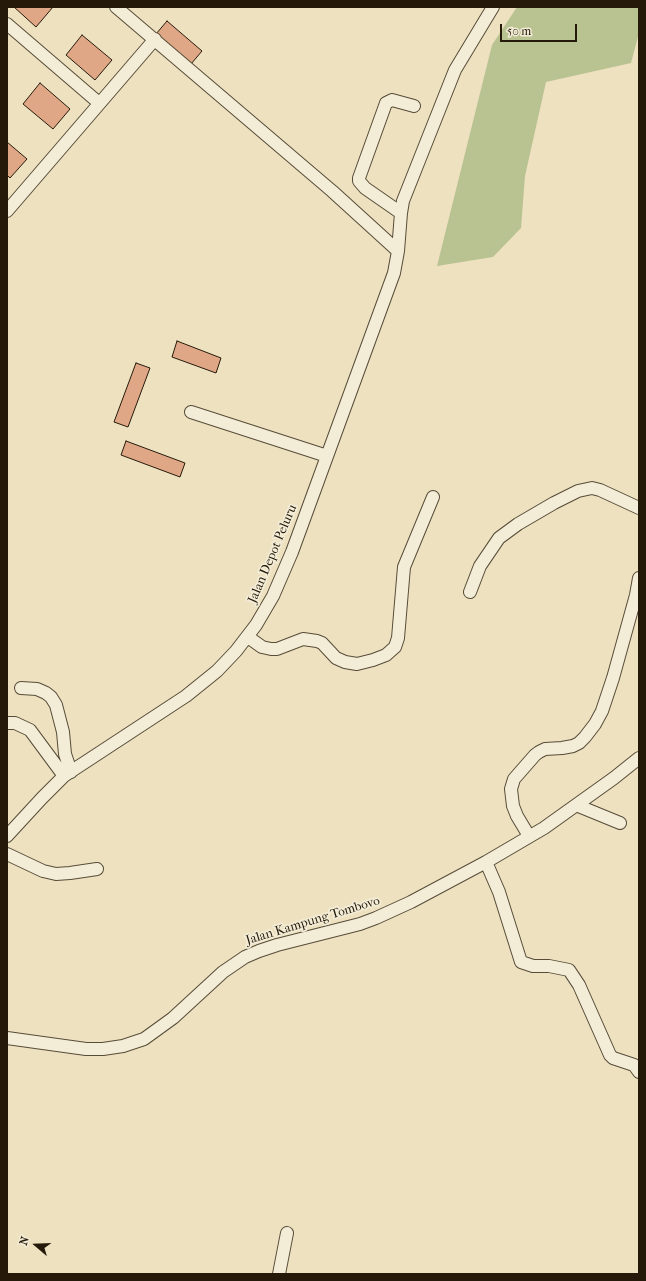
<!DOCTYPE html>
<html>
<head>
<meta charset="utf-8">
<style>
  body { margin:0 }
  #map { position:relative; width:646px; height:1281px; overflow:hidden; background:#ede1c0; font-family:"IM FELL French Canon",serif }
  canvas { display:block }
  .frame { position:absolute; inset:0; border:8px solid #251a0a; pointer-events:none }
  .north { position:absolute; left:16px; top:1225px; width:40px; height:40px; -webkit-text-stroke:3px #f3ecd6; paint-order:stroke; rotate:289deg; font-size:11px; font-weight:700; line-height:16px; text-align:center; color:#251a0a }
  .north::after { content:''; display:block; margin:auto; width:14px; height:18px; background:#251a0a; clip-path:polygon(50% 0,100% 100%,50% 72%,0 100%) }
  .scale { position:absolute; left:500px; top:24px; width:77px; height:18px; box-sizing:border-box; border:2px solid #251a0a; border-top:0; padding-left:5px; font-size:12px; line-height:14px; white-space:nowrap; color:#251a0a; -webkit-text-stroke:3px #f3ecd6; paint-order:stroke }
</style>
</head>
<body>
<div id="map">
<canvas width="646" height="1281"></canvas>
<div class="frame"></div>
<div class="north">N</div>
<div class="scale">50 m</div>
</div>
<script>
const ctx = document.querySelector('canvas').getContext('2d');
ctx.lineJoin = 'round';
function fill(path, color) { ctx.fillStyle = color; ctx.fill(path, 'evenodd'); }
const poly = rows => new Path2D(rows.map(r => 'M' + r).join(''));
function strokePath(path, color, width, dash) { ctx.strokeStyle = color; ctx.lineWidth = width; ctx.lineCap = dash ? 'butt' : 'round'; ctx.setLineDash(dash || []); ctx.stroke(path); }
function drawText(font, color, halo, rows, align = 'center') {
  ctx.font = font + ' "IM FELL French Canon",serif'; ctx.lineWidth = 3.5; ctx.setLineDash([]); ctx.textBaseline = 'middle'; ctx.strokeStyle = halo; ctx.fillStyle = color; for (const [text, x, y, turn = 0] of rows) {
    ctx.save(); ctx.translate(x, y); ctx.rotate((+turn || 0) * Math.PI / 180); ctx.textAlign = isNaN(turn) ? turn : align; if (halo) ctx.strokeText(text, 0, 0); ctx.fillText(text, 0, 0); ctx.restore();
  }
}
const green = poly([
  [517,7,639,7,639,33,631,63,546,82,525,176,521,228,493,257,437,266,492,45]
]);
const building = poly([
  [14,7,53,7,36,27,14,7],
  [167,21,202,51,191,64,156,34,167,21],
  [82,35,112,60,95,80,66,55,82,35],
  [40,83,70,109,53,129,23,104,40,83],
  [7,142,27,159,10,178,7,175,7,142],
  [177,341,221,358,216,373,172,357,177,341],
  [136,363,150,368,128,427,114,422,136,363],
  [126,441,185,463,180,477,121,455,126,441]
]);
const minor = poly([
  [116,7,332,191,398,251],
  [7,24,99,103],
  [7,211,155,39],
  [401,213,365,188,359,181,359,178,386,103,392,100,414,106],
  [191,412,327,456],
  [470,592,480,566,499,538,518,524,554,503,578,491,592,488,600,490,639,508],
  [248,637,262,647,271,649,277,649,303,639,317,641,322,643,336,658,345,662,357,664,373,660,386,655,395,647,398,638,404,567,433,497],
  [21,688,37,689,46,693,51,697,56,705,63,732,65,754,71,772],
  [7,723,15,723,30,730,64,776],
  [576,805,620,823],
  [7,836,42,798,64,776,186,696,217,671,236,651,256,625,273,596,292,552,394,273,398,251,401,213,403,201,455,70,493,7],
  [529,836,517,816,513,806,511,789,514,779,535,755,539,752,545,749,562,748,573,746,579,743,585,737,595,724,602,711,613,678,636,595,639,578],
  [7,854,43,871,56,874,70,873,97,869],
  [486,862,499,892,521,962,533,966,549,966,569,970,579,985,610,1055,613,1058,634,1065,639,1072],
  [7,1038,86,1049,103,1049,123,1046,144,1039,173,1018,223,972,245,957,259,951,277,945,360,924,376,918,411,902,486,862,544,828,614,778,639,758],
  [279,1274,287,1233]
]);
const streetNames = [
  ["Jalan Depot Peluru",273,554,-67],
  ["Jalan Kampung Tombovo",313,921,-17]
];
fill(green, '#b9c291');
fill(building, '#e0a787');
strokePath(building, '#251a0a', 1);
strokePath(minor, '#574c38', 14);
strokePath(minor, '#f3ecd6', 12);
drawText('13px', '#251a0a', '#f3ecd6', streetNames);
</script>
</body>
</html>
